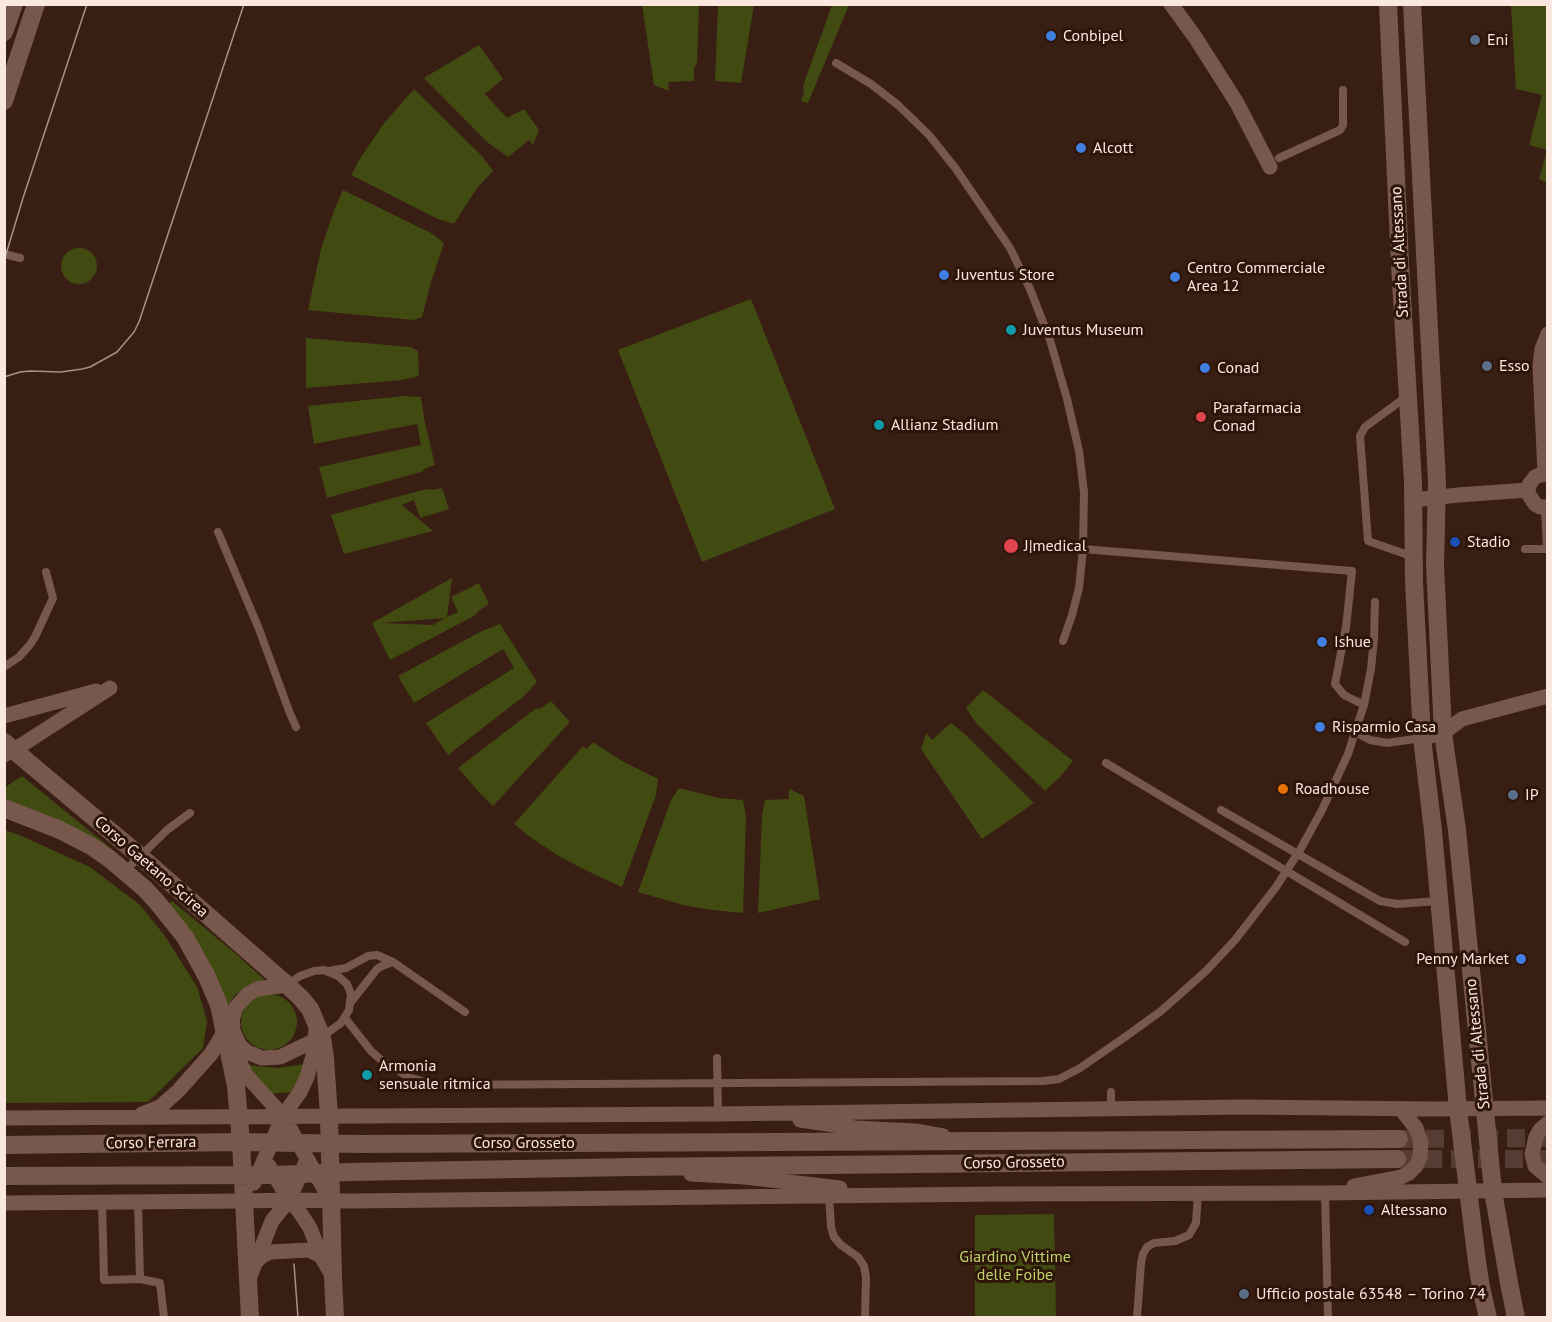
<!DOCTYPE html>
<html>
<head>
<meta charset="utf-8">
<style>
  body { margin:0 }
  #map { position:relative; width:1552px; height:1322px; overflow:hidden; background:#391e14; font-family:"PT Sans",sans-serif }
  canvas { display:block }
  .frame { position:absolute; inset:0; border:6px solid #fae7e0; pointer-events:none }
</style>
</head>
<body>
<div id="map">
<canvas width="1552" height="1322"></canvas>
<div class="frame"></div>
</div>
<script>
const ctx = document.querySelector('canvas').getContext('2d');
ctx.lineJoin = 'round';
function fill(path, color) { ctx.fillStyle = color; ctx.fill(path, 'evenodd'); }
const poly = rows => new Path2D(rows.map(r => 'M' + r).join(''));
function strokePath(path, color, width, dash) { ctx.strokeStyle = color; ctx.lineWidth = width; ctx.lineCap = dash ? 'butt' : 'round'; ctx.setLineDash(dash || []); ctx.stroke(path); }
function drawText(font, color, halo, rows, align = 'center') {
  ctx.font = font + ' "PT Sans",sans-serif'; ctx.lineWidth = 6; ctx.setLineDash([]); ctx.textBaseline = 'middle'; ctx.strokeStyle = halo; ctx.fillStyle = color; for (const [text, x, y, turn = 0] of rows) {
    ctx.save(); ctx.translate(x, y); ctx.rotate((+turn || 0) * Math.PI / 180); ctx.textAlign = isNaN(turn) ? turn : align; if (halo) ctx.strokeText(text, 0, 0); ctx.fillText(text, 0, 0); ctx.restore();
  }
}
const green = poly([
  [642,5,699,5,697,62,694,69,694,81,668,82,669,91,654,85],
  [718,5,754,5,741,83,715,81],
  [832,5,849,5,808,103,801,101,804,93,803,86],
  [1511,5,1547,5,1547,183,1539,179,1547,150,1529,145,1542,95,1516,89],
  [479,45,503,79,485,94,507,118,524,109,539,130,533,145,529,140,508,157,487,142,424,78],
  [414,89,482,156,493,171,477,188,454,224,438,219,351,175,361,157,385,122],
  [343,190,431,233,444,243,431,282,422,317,413,320,308,310,321,249,335,208],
  '61 266a18 18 0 1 1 36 0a18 18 0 1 1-36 0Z',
  [751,299,835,509,702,562,618,350],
  [306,338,411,347,418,351,419,376,402,380,306,388],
  [403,396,421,397,424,418,435,465,426,468,421,472,327,498,319,467,421,445,417,424,314,444,308,406],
  [442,488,449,509,420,518,414,500,402,505,433,531,344,554,331,515,426,489,433,490],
  [452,578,447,617,458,612,451,597,479,583,489,604,480,610,474,616,390,660,372,623],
  [445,618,433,625,381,623],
  [500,624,537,682,524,696,448,755,426,723,514,668,503,649,414,703,398,676,482,631],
  [983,690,1073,761,1060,777,1045,791,976,723,966,708],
  [551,701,570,722,493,806,478,791,458,768,535,709,541,708],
  [951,723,965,734,1034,803,982,839,921,749,926,733,932,740],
  [593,742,622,761,658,779,656,795,622,887,583,869,557,855,533,839,514,824,583,746,587,749],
  [22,776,118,854,5,803,4,788],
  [679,788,719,798,743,800,746,816,743,913,712,910,683,905,638,892,671,800],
  [789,789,804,796,820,899,758,913,762,816,765,800,789,799],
  [5,830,24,837,90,867,140,905,165,936,197,987,207,1021,203,1048,148,1102,5,1103],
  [172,901,236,954,266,981,244,989,235,995,226,1008,168,904],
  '241 1022a28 28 0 1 1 56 0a28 28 0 1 1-56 0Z',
  [306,1064,293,1092,269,1094,248,1065,277,1068],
  [1054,1214,1056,1317,975,1317,975,1215]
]);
const secondaryTunnel = poly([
  [1399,1139,1548,1138],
  [1397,1159,1548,1159]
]);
const lane = poly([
  [836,63,871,84,898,105,929,135,956,169,1010,248,1030,289,1050,340,1067,399,1079,451,1084,492,1083,549,1079,588,1072,615,1063,641],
  [1279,158,1340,130,1343,125,1343,90],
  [4,254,20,258],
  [1406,397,1365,427,1360,436,1368,541,1414,557],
  [218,532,259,629,289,711,296,727],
  [1083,549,1352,571,1346,627,1335,684,1344,695,1364,705],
  [1525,549,1547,549,1545,508],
  [4,667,19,657,29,646,35,637,53,598,46,572],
  [1355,732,1370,740,1387,743,1422,738],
  [1106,763,1405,942],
  [1221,810,1380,901,1397,904,1438,901],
  [125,871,167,830,190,813],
  [328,971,346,968,368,956,377,955,393,962,465,1012],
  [288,984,300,976,314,971,324,970,338,976,347,984,351,994,349,1010,341,1023,323,1036],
  [351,1002,377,969,382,966,393,962],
  [345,1018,371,1051,380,1059,408,1077,435,1085,1043,1081,1059,1079,1080,1068,1125,1037,1161,1011,1178,996,1206,971,1235,940,1276,887,1300,850,1322,810,1348,754,1355,732,1364,705,1371,669,1374,639,1375,602],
  [717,1058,718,1114],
  [1111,1092,1111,1108],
  [1325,1193,1328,1318],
  [829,1196,831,1227,834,1237,841,1245,858,1257,864,1266,866,1277,865,1318],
  [102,1202,104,1280,140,1279,138,1202],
  [140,1279,160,1283,164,1318],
  [1137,1318,1141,1263,1143,1254,1147,1247,1154,1243,1175,1241,1189,1235,1196,1223,1198,1193]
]);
const street = poly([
  [1171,4,1195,37,1237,103,1270,167],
  [1545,474,1540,366,1542,349,1548,334],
  [1548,474,1540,475,1535,477,1529,485,1528,490,1529,495,1535,504,1540,507,1548,507],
  [1414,500,1458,495,1528,490],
  [4,716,96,691],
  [1422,738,1443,733,1462,719,1548,696],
  [4,755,14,750,110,688],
  [226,1016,240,1046,247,1052,262,1058,280,1057,322,1037],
  [233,1026,232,1020,236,1007,248,994,257,989,287,985],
  [233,1048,246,1075,283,1116,331,1201],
  [142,1114,160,1107,178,1091,211,1054,233,1017],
  [4,1118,718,1114,1242,1107,1433,1109,1548,1108],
  [800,1120,855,1128,915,1131,943,1136],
  [1548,1123,1540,1130,1536,1137,1532,1154,1535,1166,1548,1177],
  [269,1166,289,1200,299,1211,310,1228,321,1256,333,1277],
  [691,1174,745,1177,840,1188],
  [254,1183,283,1116,300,1092,307,1077,314,1052,316,1029],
  [1354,1186,1401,1177,1409,1173,1416,1166,1420,1157,1421,1142,1416,1128,1401,1109],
  [4,1203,243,1201,289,1200,351,1201,999,1194,1325,1193,1548,1190],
  [256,1262,262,1256,270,1252,309,1250,321,1256],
  [249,1279,272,1221,289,1200,305,1164]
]);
const secondary = poly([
  [1388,4,1400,264,1413,482,1414,582,1422,738,1433,831,1458,1109,1477,1262,1481,1287,1488,1318],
  [1412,4,1437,482,1435,565,1443,733,1457,830,1493,1191,1509,1283,1516,1318],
  [4,32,14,4],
  [4,101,36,4],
  [4,742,140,856,287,985,301,998,310,1009,322,1037,325,1058,329,1116,333,1277,335,1318],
  [4,808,60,830,91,846,111,860,145,889,157,902,185,937,207,977,219,1005,236,1086,241,1142,250,1318],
  [4,1145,241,1142,359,1144,1399,1139],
  [4,1176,274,1175,350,1172,632,1167,1397,1159]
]);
const tram = poly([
  [4,261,23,198,87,4],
  [4,377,20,372,30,371,61,372,82,369,90,367,117,352,134,332,139,322,244,4],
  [294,1264,298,1318]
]);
const markers = [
  [1051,36,6,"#3f7fe0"],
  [1475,40,6,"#5c6f8a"],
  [1081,148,6,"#3f7fe0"],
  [944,275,6,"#3f7fe0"],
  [1175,277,6,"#3f7fe0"],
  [1011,330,6,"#0f9aa8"],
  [1487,366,6,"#5c6f8a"],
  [1205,368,6,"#3f7fe0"],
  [1201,417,6,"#e0444e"],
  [879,425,6,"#0f9aa8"],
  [1455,542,6,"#1a4fb4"],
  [1011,546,8,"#e0444e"],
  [1322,642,6,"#3f7fe0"],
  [1320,727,6,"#3f7fe0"],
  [1283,789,6,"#e8710a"],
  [1513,795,6,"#5c6f8a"],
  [1521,959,6,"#3f7fe0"],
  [367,1075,6,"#0f9aa8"],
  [1369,1210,6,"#1a4fb4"],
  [1244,1294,6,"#5c6f8a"]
];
const poiNames = [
  ["Conbipel",1063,36],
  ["Eni",1487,40],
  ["Alcott",1093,148],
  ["Centro Commerciale",1187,268],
  ["Area 12",1187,286],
  ["Juventus Store",956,275],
  ["Juventus Museum",1023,330],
  ["Esso",1499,366],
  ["Conad",1217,368],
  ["Parafarmacia",1213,408],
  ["Conad",1213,426],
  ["Allianz Stadium",891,425],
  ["Stadio",1467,542],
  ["J|medical",1024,546],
  ["Ishue",1334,642],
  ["Risparmio Casa",1332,727],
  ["Roadhouse",1295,789],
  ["IP",1525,795],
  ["Penny Market",1509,959,"right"],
  ["Armonia",379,1066],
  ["sensuale ritmica",379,1084],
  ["Altessano",1381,1210],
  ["Ufficio postale 63548 – Torino 74",1256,1294]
];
const streetNames = [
  ["Strada di Altessano",1400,252,-93],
  ["Corso Gaetano Scirea",151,867,41],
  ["Strada di Altessano",1478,1044,-96],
  ["Corso Ferrara",151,1143,-1],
  ["Corso Grosseto",524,1143],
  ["Corso Grosseto",1014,1163,-1]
];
const parkNames = [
  ["Giardino Vittime",1015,1257],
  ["delle Foibe",1015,1275]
];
fill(green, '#404a11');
strokePath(secondaryTunnel, '#563c33', 18, [18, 9]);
strokePath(lane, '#78584c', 8);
strokePath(street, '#78584c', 15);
strokePath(secondary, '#78584c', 18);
strokePath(tram, '#a89189', 1.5);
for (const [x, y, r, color] of markers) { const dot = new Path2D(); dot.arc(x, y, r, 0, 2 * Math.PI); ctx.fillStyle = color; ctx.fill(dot); strokePath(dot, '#2e150a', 2); }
drawText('16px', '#fae7e0', '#2e150a', poiNames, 'left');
drawText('16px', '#fae7e0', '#2e150a', streetNames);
drawText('16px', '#bdd36c', '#2e150a', parkNames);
</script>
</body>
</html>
